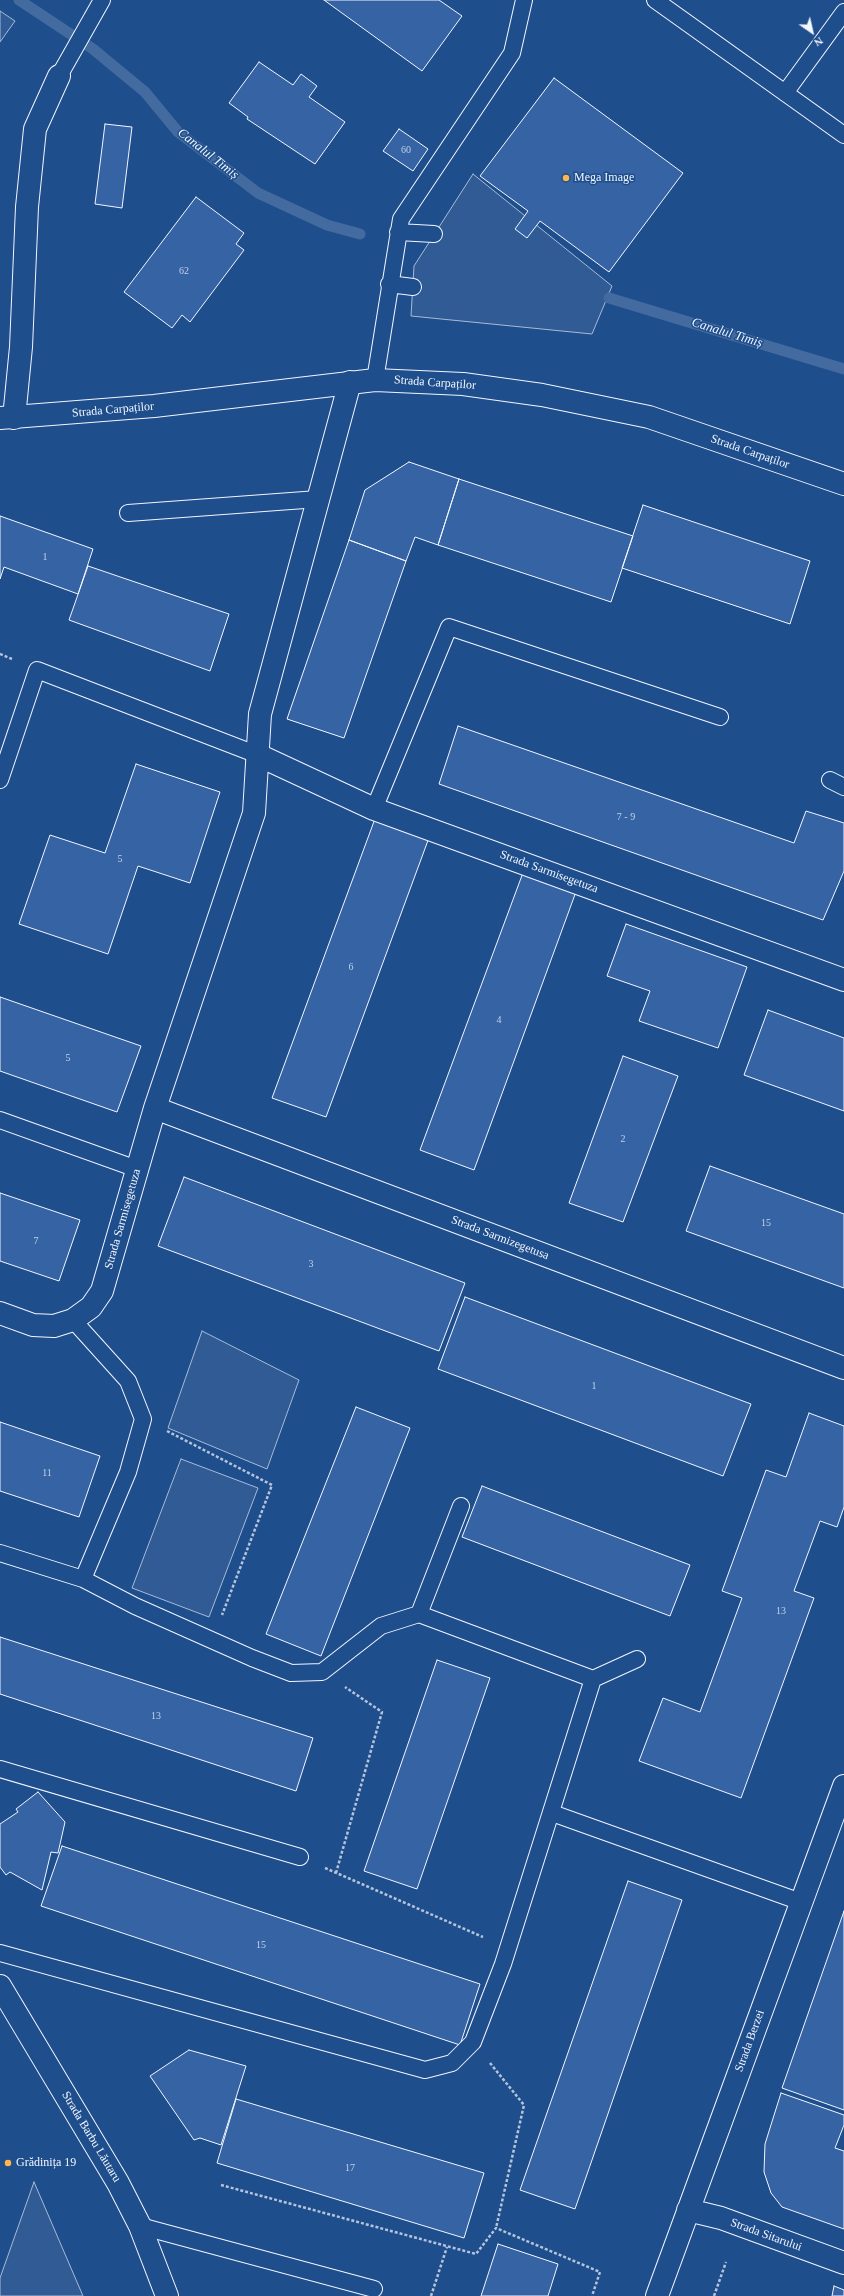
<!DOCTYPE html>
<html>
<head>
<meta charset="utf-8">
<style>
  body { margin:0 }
  #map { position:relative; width:844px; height:2296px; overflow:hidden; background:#1f4e8c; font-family:Georgia,serif }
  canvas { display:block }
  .north { position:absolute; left:792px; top:12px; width:40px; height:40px; -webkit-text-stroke:3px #1f4e8c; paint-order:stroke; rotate:146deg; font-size:11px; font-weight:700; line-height:16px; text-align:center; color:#f2f6ff }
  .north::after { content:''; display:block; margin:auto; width:14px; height:18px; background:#f2f6ff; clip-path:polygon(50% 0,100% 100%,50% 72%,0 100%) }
</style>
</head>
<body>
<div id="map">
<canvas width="844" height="2296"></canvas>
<div class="north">N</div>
</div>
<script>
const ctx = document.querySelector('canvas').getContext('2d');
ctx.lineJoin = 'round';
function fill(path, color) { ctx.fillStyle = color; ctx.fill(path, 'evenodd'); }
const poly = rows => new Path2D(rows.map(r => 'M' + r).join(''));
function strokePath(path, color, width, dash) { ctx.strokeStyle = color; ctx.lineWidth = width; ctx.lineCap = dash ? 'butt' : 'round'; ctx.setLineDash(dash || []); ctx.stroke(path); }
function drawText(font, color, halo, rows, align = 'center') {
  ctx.font = font + ' Georgia,serif'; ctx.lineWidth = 3; ctx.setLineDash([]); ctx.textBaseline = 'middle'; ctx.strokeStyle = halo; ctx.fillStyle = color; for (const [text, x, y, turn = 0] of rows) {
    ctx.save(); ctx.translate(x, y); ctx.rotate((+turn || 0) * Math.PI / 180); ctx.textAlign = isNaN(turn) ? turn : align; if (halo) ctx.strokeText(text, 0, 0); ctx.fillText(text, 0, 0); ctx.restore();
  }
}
const built = poly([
  [0,11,15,21,0,42,0,11],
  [473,174,612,286,592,334,411,316,414,266,473,174],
  [202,1331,299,1380,267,1469,168,1428,202,1331],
  [181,1459,258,1488,209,1617,132,1588,181,1459],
  [34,2182,83,2296,0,2296,0,2278,34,2182]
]);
const stream = poly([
  [19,0,93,49,145,92,178,132,258,193,327,225,360,234],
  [609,298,844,369]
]);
const building = poly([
  [324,0,439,0,462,16,422,71,324,0],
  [259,62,293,85,301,74,317,86,309,97,345,122,315,164,247,119,248,117,229,103,259,62],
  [554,78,683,173,609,272,540,221,527,238,515,229,528,211,480,176,554,78],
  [105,124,132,127,122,208,95,204,105,124],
  [399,129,428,149,413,171,383,151,399,129],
  [196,197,244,233,236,244,244,250,190,322,182,315,172,328,124,292,196,197],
  [409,462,459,479,438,545,415,537,406,561,349,540,365,490,409,462],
  [459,479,633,536,611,602,438,545,459,479],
  [643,505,810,561,790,624,622,568,643,505],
  [0,516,93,549,78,594,4,567,0,579,0,516],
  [349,540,406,561,344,738,287,719,349,540],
  [88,566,229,614,210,671,69,620,88,566],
  [458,726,794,843,806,811,844,823,844,871,823,920,439,784,458,726],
  [136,764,220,792,190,883,138,866,108,954,19,924,50,835,105,853,136,764],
  [376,816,430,835,326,1117,272,1098,376,816],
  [524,870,577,889,474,1170,420,1150,524,870],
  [626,924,747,967,718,1048,639,1021,650,991,607,976,626,924],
  [0,997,141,1046,117,1112,0,1071,0,997],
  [768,1010,844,1038,844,1111,744,1075,768,1010],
  [623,1056,678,1076,623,1222,569,1203,623,1056],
  [710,1166,844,1214,844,1288,686,1231,710,1166],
  [184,1177,465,1283,439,1351,158,1246,184,1177],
  [0,1193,80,1220,59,1281,0,1261,0,1193],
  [465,1297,751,1404,723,1476,438,1369,465,1297],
  [356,1407,410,1428,321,1656,266,1634,356,1407],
  [809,1413,844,1426,844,1507,837,1527,820,1521,794,1591,814,1598,741,1798,639,1761,663,1698,700,1712,742,1598,722,1591,766,1470,786,1477,809,1413],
  [0,1422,100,1456,79,1517,0,1491,0,1422],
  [482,1486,690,1565,670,1616,462,1537,482,1486],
  [0,1637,313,1738,296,1791,0,1694,0,1637],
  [437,1660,490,1678,417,1889,364,1871,437,1660],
  [38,1792,65,1822,58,1853,51,1852,42,1890,10,1872,6,1875,0,1867,0,1824,18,1812,16,1809,38,1792],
  [62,1846,480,1984,460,2045,41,1906,62,1846],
  [628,1881,682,1900,575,2209,520,2190,628,1881],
  [844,1911,844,2110,782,2088,844,1911],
  [189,2050,246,2066,221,2145,200,2138,194,2140,150,2076,189,2050],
  [781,2093,844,2115,844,2125,835,2148,844,2151,844,2229,782,2207,771,2193,764,2172,765,2144,781,2093],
  [236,2099,484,2173,464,2238,217,2163,236,2099],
  [498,2244,558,2264,548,2296,481,2296,498,2244],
  [834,2286,844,2290,844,2296,832,2296,834,2286]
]);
const path = poly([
  [0,654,12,659],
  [167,1431,272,1485,222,1615],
  [325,1868,483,1937],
  [336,1873,382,1712,345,1687],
  [490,2063,524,2105,496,2228],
  [221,2185,476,2254,496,2228,600,2272,592,2296],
  [431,2296,447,2247],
  [714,2296,726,2262]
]);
const service = poly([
  [655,0,844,135],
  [59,76,102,0],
  [785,93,844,12],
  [398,232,434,234],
  [389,284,413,287],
  [375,380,401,219,512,53,524,0],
  [128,513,318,499],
  [0,780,37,670,258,755],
  [830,780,844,787],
  [374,809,449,627,720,717],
  [0,1120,137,1169],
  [0,1553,83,1579,128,1472,143,1419,128,1381,73,1320],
  [419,1614,461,1506],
  [593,1679,637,1659],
  [0,1769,300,1857],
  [552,1813,801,1902],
  [0,1953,425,2070,452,2063,473,2042,503,1964,593,1679,419,1614,381,1626,322,1672,291,1673,252,1658,135,1606,83,1579],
  [140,2226,374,2289]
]);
const minor = poly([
  [14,418,21,347,27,207,35,129,59,76],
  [258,755,374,809,844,980],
  [155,1108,844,1368],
  [0,1313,33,1325,54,1326,73,1320,91,1307,102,1291,155,1108,254,813,260,714,350,382],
  [0,1986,118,2183,140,2226,167,2296],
  [688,2210,721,2218,844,2263],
  [657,2296,844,1786]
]);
const secondary = poly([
  [0,418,154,406,375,380,463,384,542,395,649,417,844,484]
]);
const markers = [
  [566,178,4,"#ffb74d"],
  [8,2163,4,"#ffb74d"]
];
const numberNames = [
  ["60",406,150],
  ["62",184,271],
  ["1",45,557],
  ["7 - 9",626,817],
  ["5",120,859],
  ["6",351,967],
  ["4",499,1020],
  ["5",68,1058],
  ["2",623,1139],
  ["15",766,1223],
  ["7",36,1241],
  ["3",311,1264],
  ["1",594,1386],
  ["11",47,1473],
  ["13",781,1611],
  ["13",156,1716],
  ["15",261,1945],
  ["17",350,2168]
];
const poiNames = [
  ["Mega Image",574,178],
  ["Grădinița 19",16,2163]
];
const streetNames = [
  ["Strada Carpaților",435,383,4],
  ["Strada Carpaților",113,410,-5],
  ["Strada Carpaților",750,452,19],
  ["Strada Sarmisegetuza",549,872,20],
  ["Strada Sarmisegetuza",123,1219,-74],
  ["Strada Sarmizegetusa",500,1238,21],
  ["Strada Berzei",750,2041,-70],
  ["Strada Barbu Lăutaru",91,2137,59],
  ["Strada Sitarului",766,2235,20]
];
const waterNames = [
  ["Canalul Timiș",208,154,38],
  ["Canalul Timiș",727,333,17]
];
fill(built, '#305b95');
strokePath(built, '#a8bbd7', 1);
strokePath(stream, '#446ba0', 11);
fill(building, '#3563a3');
strokePath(building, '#f2f6ff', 1);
strokePath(service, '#f2f6ff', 18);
strokePath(minor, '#f2f6ff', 24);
strokePath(secondary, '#f2f6ff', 24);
strokePath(path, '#b3c4dc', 2.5, [3, 2]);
strokePath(service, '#1f4e8c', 16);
strokePath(minor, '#1f4e8c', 22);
strokePath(secondary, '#1f4e8c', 22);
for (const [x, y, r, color] of markers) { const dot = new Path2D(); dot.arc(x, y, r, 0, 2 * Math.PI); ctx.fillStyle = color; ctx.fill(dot); strokePath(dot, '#1f4e8c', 1.5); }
drawText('10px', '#c3d1e8', null, numberNames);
drawText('12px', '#f2f6ff', '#1f4e8c', poiNames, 'left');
drawText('12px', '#f2f6ff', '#1f4e8c', streetNames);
drawText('italic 13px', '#f2f6ff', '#1f4e8c', waterNames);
</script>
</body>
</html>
